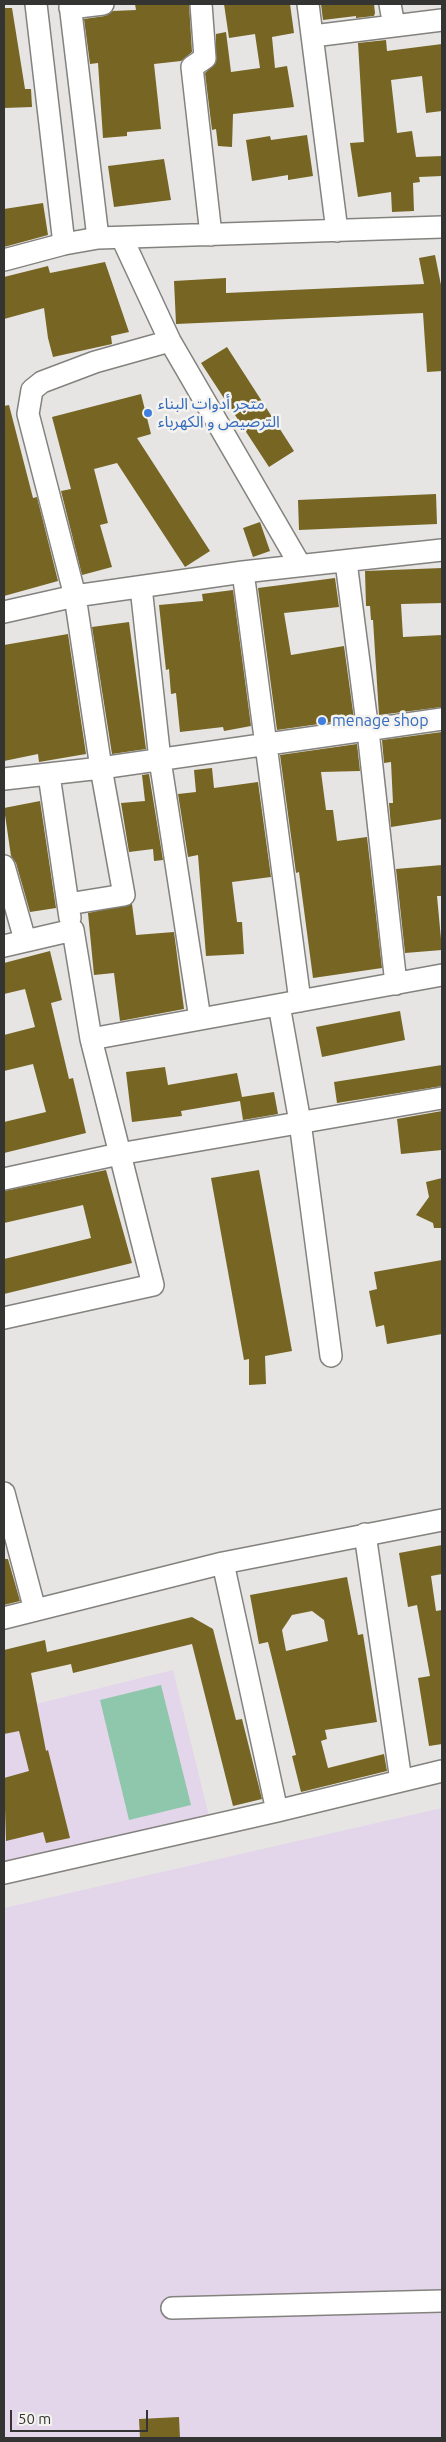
<!DOCTYPE html>
<html>
<head>
<meta charset="utf-8">
<style>
  body { margin:0 }
  #map { position:relative; width:446px; height:2442px; overflow:hidden; background:#e6e5e3; font-family:Ubuntu,sans-serif }
  canvas { display:block }
  .frame { position:absolute; inset:0; border:5px solid #343433; pointer-events:none }
  .scale { position:absolute; left:10px; top:2410px; width:138px; height:22px; box-sizing:border-box; border:2px solid #343433; border-top:0; padding-left:6px; font-size:15px; line-height:18px; white-space:nowrap; color:#343433; -webkit-text-stroke:4px #f4f3f0; paint-order:stroke }
</style>
</head>
<body>
<div id="map">
<canvas width="446" height="2442"></canvas>
<div class="frame"></div>
<div class="scale">50 m</div>
</div>
<script>
const ctx = document.querySelector('canvas').getContext('2d');
ctx.lineJoin = 'round';
function fill(path, color) { ctx.fillStyle = color; ctx.fill(path, 'evenodd'); }
const poly = rows => new Path2D(rows.map(r => 'M' + r).join(''));
function strokePath(path, color, width, dash) { ctx.strokeStyle = color; ctx.lineWidth = width; ctx.lineCap = dash ? 'butt' : 'round'; ctx.setLineDash(dash || []); ctx.stroke(path); }
function drawText(font, color, halo, rows, align = 'center') {
  ctx.font = font + ' Ubuntu,"Noto Sans Arabic",sans-serif'; ctx.lineWidth = 5; ctx.setLineDash([]); ctx.textBaseline = 'middle'; ctx.strokeStyle = halo; ctx.fillStyle = color; for (const [text, x, y, turn = 0] of rows) {
    ctx.save(); ctx.translate(x, y); ctx.rotate((+turn || 0) * Math.PI / 180); ctx.textAlign = isNaN(turn) ? turn : align; if (halo) ctx.strokeText(text, 0, 0); ctx.fillText(text, 0, 0); ctx.restore();
  }
}
const education = poly([
  [173,1670,210,1820,4,1870,4,1712],
  [442,1808,442,2438,4,2438,4,1908]
]);
const green = poly([
  [161,1685,191,1805,129,1820,100,1700]
]);
const building = poly([
  [135,4,189,4,192,52,181,61,154,64,161,129,127,132,127,136,103,138,98,63,90,64,84,19,105,16,113,11,136,10],
  [224,4,290,4,294,33,272,37,275,68,287,66,294,107,233,114,232,147,218,146,216,129,212,130,205,73,216,63,216,34,226,32,231,72,260,68,255,34,229,38],
  [321,4,374,4,375,13,374,16,356,18,356,16,323,20],
  [4,8,12,8,25,89,31,89,32,107,4,108],
  [386,40,387,51,442,44,442,111,426,113,422,76,391,80,397,133,412,131,416,157,442,156,442,176,419,177,420,182,413,183,414,211,392,212,391,192,358,197,350,143,364,142,358,43],
  [307,135,313,176,288,180,288,175,252,181,246,140,270,136,271,140],
  [164,159,171,200,114,207,108,166],
  [43,203,48,235,4,247,4,209],
  [435,255,441,285,442,371,427,372,423,313,176,324,174,281,226,278,226,293,424,284,419,258],
  [105,262,129,332,111,336,112,344,53,357,48,338,44,308,4,319,4,277,48,266,50,273],
  [227,347,294,451,269,467,201,363],
  [141,394,151,434,137,438,210,551,185,567,117,463,94,469,108,523,100,525,112,567,82,575,61,491,71,489,52,417],
  [9,405,33,498,37,497,58,581,4,596,4,406],
  [436,494,437,524,299,530,298,500],
  [260,522,270,551,253,557,243,528],
  [442,568,442,603,401,604,403,637,442,635,442,707,379,715,373,620,371,620,370,606,366,606,365,571],
  [335,578,339,607,284,613,291,655,344,646,354,719,277,730,258,588],
  [233,590,251,726,224,731,223,727,180,732,176,693,171,694,169,669,166,670,159,605,203,601,202,594],
  [129,622,146,749,112,754,92,627],
  [68,634,86,754,39,762,38,754,4,761,4,645],
  [442,732,442,819,391,827,389,803,393,803,391,762,384,763,382,740],
  [357,744,360,771,321,772,326,810,333,810,337,841,367,837,382,968,313,978,299,872,296,873,280,755],
  [212,768,214,788,258,782,271,877,232,882,237,922,242,922,244,954,206,956,198,855,188,857,178,794,196,792,194,770],
  [149,774,163,860,154,861,153,849,129,852,121,803,145,801,142,775],
  [40,801,56,908,30,912,16,863,11,856,4,808],
  [442,865,442,896,437,896,442,950,405,953,396,869],
  [132,904,136,935,174,932,184,1009,120,1021,114,973,94,975,88,913],
  [50,951,62,1000,51,1003,69,1079,73,1078,86,1133,4,1153,4,1122,46,1112,33,1064,4,1071,4,1035,35,1027,25,989,4,994,4,963],
  [400,1011,405,1040,322,1057,316,1027],
  [442,1065,442,1086,337,1103,334,1082],
  [165,1067,168,1085,237,1073,242,1097,274,1092,278,1114,243,1120,240,1101,181,1111,182,1116,132,1122,126,1072],
  [442,1111,442,1150,401,1154,397,1119],
  [106,1170,132,1263,4,1294,4,1259,91,1238,83,1205,4,1223,4,1191],
  [259,1170,292,1351,265,1356,266,1384,249,1385,249,1359,244,1360,211,1178],
  [442,1178,442,1228,434,1228,433,1223,416,1215,429,1197,426,1182],
  [442,1260,442,1334,387,1344,384,1325,376,1327,369,1291,377,1289,374,1272],
  [442,1545,442,1574,431,1576,436,1611,442,1610,442,1744,429,1746,418,1678,430,1676,417,1605,408,1607,399,1553],
  [4,1559,8,1559,20,1601,4,1605],
  [347,1577,358,1635,363,1634,377,1722,325,1730,327,1739,321,1741,328,1768,384,1754,387,1771,301,1792,292,1756,296,1755,268,1642,259,1644,250,1595],
  [312,1611,324,1620,328,1641,286,1651,282,1630,292,1615],
  [192,1617,213,1629,236,1720,242,1719,262,1799,233,1806,192,1644,73,1673,71,1664,31,1673,46,1751,48,1750,70,1838,46,1843,43,1832,6,1841,4,1778,29,1771,19,1731,4,1734,4,1650,45,1640,47,1652],
  [179,2417,180,2438,140,2438,139,2419]
]);
const minor = poly([
  [36,4,64,244],
  [70,4,98,238],
  [201,4,205,58,192,67,211,235],
  [308,4,337,231],
  [390,4,394,26],
  [70,8,103,4],
  [313,36,442,20],
  [122,238,170,341,300,565],
  [4,260,64,244,98,238,442,227],
  [346,562,368,731,396,984],
  [243,572,300,1001],
  [141,587,160,760,200,1019],
  [4,612,75,596,243,572,442,550],
  [49,775,70,918],
  [4,779,101,768,442,719],
  [4,866,25,940],
  [68,904,124,895,101,768,75,596,28,414,32,390,42,382,95,362,170,341],
  [4,946,73,930,91,1039,153,1285,4,1318],
  [279,1005,300,1122,331,1356],
  [91,1039,442,975],
  [4,1179,119,1154,442,1098],
  [4,1493,35,1610],
  [365,1534,401,1781],
  [223,1563,277,1811],
  [4,1618,223,1563,442,1520],
  [4,1873,277,1811,442,1771],
  [172,2308,442,2301]
]);
const markers = [
  [148,413,5,"#3f7fe0"],
  [322,721,5,"#3f7fe0"]
];
const shopNames = [
  ["متجر أدوات البناء",158,404],
  ["الترصيص و الكهرباء",158,422],
  ["menage shop",332,721]
];
fill(education, '#e3d6ea');
fill(green, '#8ec7ab');
fill(building, '#766523');
strokePath(minor, '#83827f', 24);
strokePath(minor, '#fff', 21);
for (const [x, y, r, color] of markers) { const dot = new Path2D(); dot.arc(x, y, r, 0, 2 * Math.PI); ctx.fillStyle = color; ctx.fill(dot); strokePath(dot, '#f4f3f0', 2); }
drawText('16px', '#366cbe', '#f4f3f0', shopNames, 'left');
</script>
</body>
</html>
